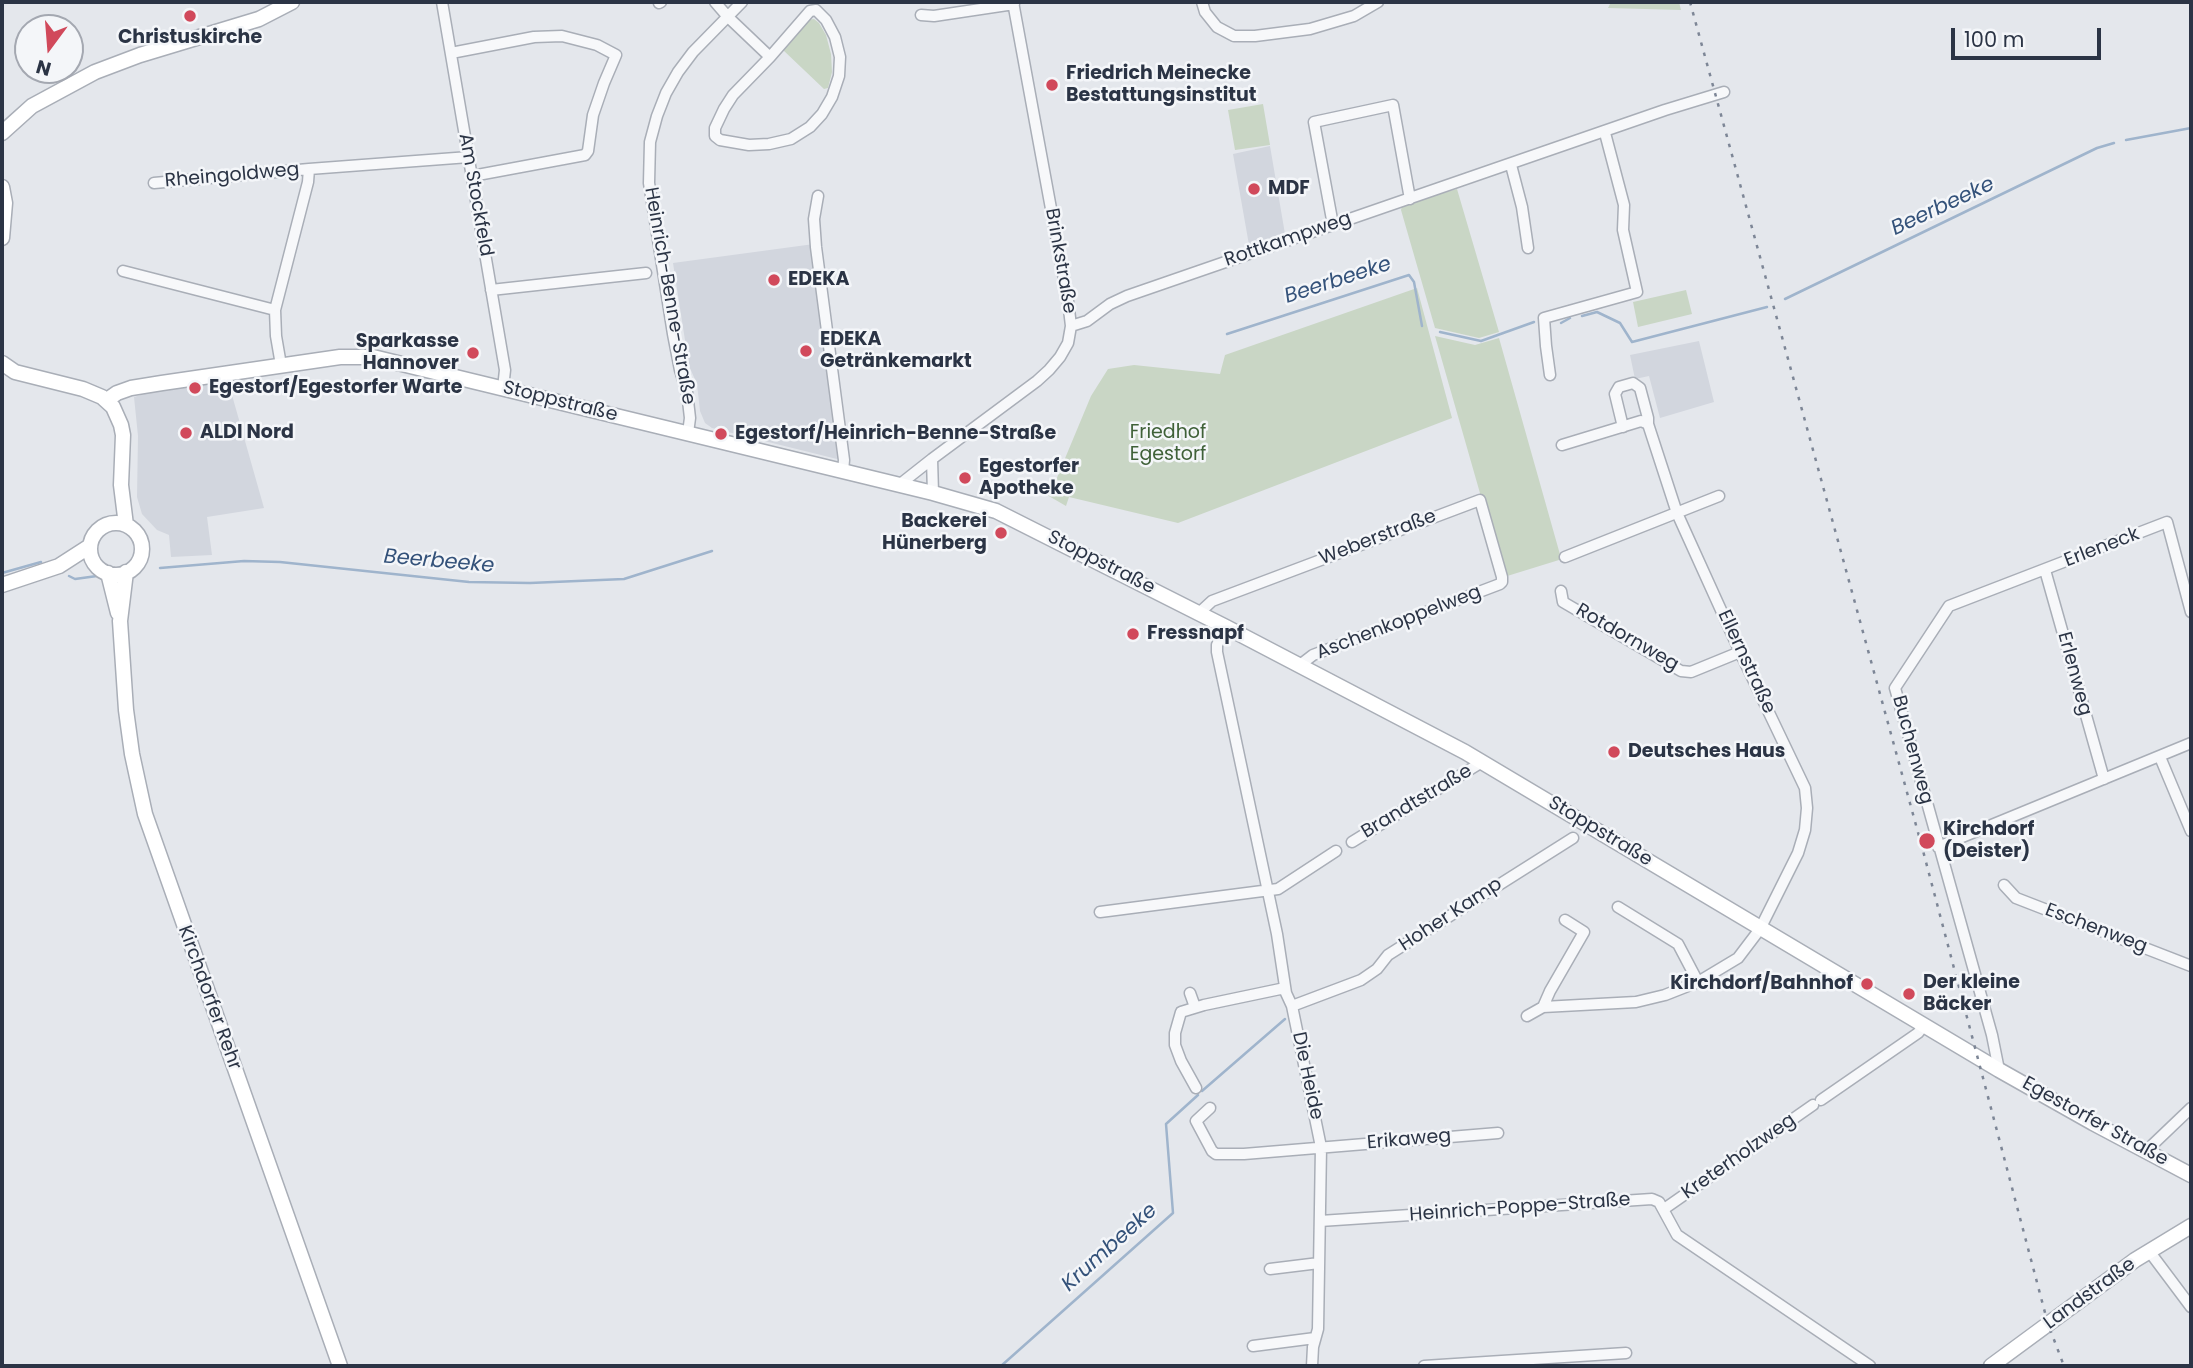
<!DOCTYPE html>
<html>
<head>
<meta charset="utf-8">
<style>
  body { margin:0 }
  #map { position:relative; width:2193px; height:1368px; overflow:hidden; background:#e4e7ec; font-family:Poppins,sans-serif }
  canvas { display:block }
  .frame { position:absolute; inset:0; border:4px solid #2b3445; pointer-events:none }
  .north { position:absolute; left:14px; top:14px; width:70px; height:70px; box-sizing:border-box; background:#f4f6f9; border:2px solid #a4a8b1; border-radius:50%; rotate:196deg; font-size:19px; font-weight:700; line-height:28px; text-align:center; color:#2b3445 }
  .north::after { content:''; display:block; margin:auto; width:24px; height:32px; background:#d1495b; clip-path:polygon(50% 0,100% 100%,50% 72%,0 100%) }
  .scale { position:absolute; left:1951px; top:28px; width:150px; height:32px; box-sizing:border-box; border:4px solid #2b3445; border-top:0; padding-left:9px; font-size:21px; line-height:24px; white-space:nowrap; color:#2b3445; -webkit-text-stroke:5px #f4f6f9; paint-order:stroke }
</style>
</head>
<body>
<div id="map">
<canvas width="2193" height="1368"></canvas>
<div class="frame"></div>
<div class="north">N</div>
<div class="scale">100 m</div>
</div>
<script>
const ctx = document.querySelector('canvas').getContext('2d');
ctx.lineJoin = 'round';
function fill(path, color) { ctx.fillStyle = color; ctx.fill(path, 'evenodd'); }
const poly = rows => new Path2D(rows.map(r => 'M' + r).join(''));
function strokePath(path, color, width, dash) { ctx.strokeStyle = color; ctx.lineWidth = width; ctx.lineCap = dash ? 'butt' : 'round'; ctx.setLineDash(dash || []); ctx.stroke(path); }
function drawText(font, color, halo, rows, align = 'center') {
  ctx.font = font + ' Poppins,sans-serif'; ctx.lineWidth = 5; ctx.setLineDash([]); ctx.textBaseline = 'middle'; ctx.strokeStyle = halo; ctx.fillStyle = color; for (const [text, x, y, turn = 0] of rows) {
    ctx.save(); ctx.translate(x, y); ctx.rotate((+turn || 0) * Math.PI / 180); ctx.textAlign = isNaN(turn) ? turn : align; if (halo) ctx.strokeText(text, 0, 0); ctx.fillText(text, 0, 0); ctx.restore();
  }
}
const built = poly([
  [1270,146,1285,234,1249,245,1233,154],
  [814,244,842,456,837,459,712,428,705,423,700,411,697,384,689,366,673,263],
  [1699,341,1714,402,1660,418,1649,376,1635,379,1630,355],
  [228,381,264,508,207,517,212,555,171,557,169,535,157,530,142,514,137,497,138,436,134,397,148,393]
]);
const green = poly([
  [1611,2,1679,2,1681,10,1608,8],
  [814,19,819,23,826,35,831,54,832,72,828,88,824,89,783,50,808,20],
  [1263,104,1270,145,1235,150,1228,110],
  [1457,189,1499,332,1479,338,1435,328,1401,210,1402,205],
  [1417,288,1452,418,1178,523,1069,497,1066,506,1047,495,1051,492,1091,396,1108,369,1134,365,1220,374,1225,355],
  [1686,290,1692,314,1638,327,1633,302],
  [1435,336,1475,345,1499,338,1561,558,1559,560,1504,577]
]);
const stream = poly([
  [2126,140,2191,128],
  [1785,299,2097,148,2114,143],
  [1582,316,1597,312,1620,323,1632,342,1767,307],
  [1561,323,1570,318],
  [1440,332,1481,341,1534,322],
  [1227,334,1409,275,1414,282,1422,326],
  [160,568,244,561,280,562,469,582,530,583,624,579,712,551],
  [2,573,41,562],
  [69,576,75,579,97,576],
  [1202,1091,1285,1019],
  [1001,1366,1173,1213,1166,1124,1198,1095]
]);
const street = poly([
  [442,2,505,370,503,388],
  [715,2,728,17,770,57,810,11,816,10,826,20,835,37,840,57,839,76,832,97,822,114,810,127,791,139,769,144,749,145,720,140,715,136,715,128,724,109,733,95,770,57],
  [1202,2,1205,12,1217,27,1234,36,1255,36,1310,29,1354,16,1378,2],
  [659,3,661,2],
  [921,15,934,16,1014,4],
  [451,53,534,37,562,36,597,45,616,55,604,83,593,115,588,151,585,155,472,176],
  [1511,165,1522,207,1528,248],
  [154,183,309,169],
  [818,196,814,219,816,247,844,460,843,471],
  [1333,225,1314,122,1393,105,1410,199],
  [123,271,275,310],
  [491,290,646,273],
  [1071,326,1087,321,1110,304,1127,296,1665,110,1724,92],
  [281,365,276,336,275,310,308,182,309,169,469,157],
  [1550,375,1546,346,1544,318,1637,292,1623,230,1624,205,1605,133],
  [1623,427,1615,394,1619,387,1633,383,1640,388,1648,418,1648,424],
  [688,433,690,418,687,392,680,370,673,334,649,183,650,142,657,116,666,93,678,72,693,52,742,2],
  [899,485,932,459],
  [933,493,932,459,1037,381,1049,370,1060,357,1068,343,1071,326,1068,301,1013,2],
  [1565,557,1719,496],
  [2045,570,2104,779],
  [1561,591,1563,602,1681,671,1691,672,1740,652],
  [1199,613,1212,601,1480,500,1502,577,1502,582,1500,584,1313,655,1300,665],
  [1226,627,1217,645,1217,652,1277,934,1286,993,1292,1006,1321,1147,1318,1329,1313,1347,1312,1366],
  [2160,757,2191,831],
  [1352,842,1482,762],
  [1938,847,2191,743],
  [2004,885,2016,898,2191,966],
  [1618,907,1678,944,1698,982],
  [1100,912,1278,889,1336,851],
  [1190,993,1195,1007],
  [1292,1006,1361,980,1377,969,1388,955,1573,838],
  [1543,1007,1550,991,1584,932,1565,920],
  [1527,1016,1543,1007,1636,1002,1665,995,1698,982,1738,958,1760,929,1798,853,1805,830,1807,808,1805,788,1740,652,1677,513,1648,424,1641,421,1562,445],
  [1999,1070,1992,1035,1895,688,1949,606,2167,522,2191,612],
  [1196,1088,1181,1061,1175,1045,1175,1033,1181,1012,1204,1005,1285,988],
  [1821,1100,1918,1033,1924,1025],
  [1210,1108,1196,1121,1212,1151,1216,1154,1244,1154,1498,1133],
  [2146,1151,2191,1108],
  [1664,1209,1813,1105],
  [1320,1221,1652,1199,1659,1202,1677,1235,1870,1366],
  [2149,1251,2191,1307],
  [1270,1269,1319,1263],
  [1253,1346,1315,1338],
  [1424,1366,1626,1353]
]);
const secondary = poly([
  [2,133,32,106,95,72,140,55,259,19,292,2],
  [2,187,5,203,2,238],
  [2,363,15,372,83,389,102,397,113,407,121,425,123,435,121,485,126,525],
  [107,400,117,393,131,388,162,383,340,357,373,357,933,493,996,511,1226,627,1465,752,1999,1070,2093,1123,2191,1175],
  '90 549a26 26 0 1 1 52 0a26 26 0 1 1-52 0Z',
  [126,572,120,621,126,710,132,754,145,814,340,1366],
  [108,573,118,613],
  [2,585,59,566,90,546],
  [1991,1366,2135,1260,2191,1226]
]);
const rail = poly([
  [1690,2,1922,847,2048,1324,2064,1366]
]);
const markers = [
  [190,16,7,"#d1495b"],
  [1052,85,7,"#d1495b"],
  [1254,189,7,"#d1495b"],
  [774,280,7,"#d1495b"],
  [806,351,7,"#d1495b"],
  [473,353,7,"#d1495b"],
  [195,388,7,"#d1495b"],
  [186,433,7,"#d1495b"],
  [721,434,7,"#d1495b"],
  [965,478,7,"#d1495b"],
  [1001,533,7,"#d1495b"],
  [1133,634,7,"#d1495b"],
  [1614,752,7,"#d1495b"],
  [1927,841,9,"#d1495b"],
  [1867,984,7,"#d1495b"],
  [1909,994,7,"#d1495b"]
];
const poiNames = [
  ["Christuskirche",190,38,"center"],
  ["Friedrich Meinecke",1066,74],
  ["Bestattungsinstitut",1066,96],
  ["MDF",1268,189],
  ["EDEKA",788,280],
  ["EDEKA",820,340],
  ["Getränkemarkt",820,362],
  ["Sparkasse",459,342,"right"],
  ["Hannover",459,364,"right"],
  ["Egestorf/Egestorfer Warte",209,388],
  ["ALDI Nord",200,433],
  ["Egestorf/Heinrich-Benne-Straße",735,434],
  ["Egestorfer",979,467],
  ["Apotheke",979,489],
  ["Backerei",987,522,"right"],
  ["Hünerberg",987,544,"right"],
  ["Fressnapf",1147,634],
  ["Deutsches Haus",1628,752],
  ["Kirchdorf",1943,830],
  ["(Deister)",1943,852],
  ["Der kleine",1923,983],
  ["Bäcker",1923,1005],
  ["Kirchdorf/Bahnhof",1853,984,"right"]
];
const streetNames = [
  ["Rheingoldweg",232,176,-5],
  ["Am Stockfeld",475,195,80],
  ["Rottkampweg",1288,240,-19],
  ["Brinkstraße",1060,261,80],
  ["Heinrich-Benne-Straße",669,296,80],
  ["Stoppstraße",560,402,14],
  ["Weberstraße",1378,538,-21],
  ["Erleneck",2102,548,-21],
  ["Stoppstraße",1101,563,27],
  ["Aschenkoppelweg",1399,623,-21],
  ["Rotdornweg",1627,638,30],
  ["Ellernstraße",1746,662,65],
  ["Erlenweg",2074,674,75],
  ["Buchenweg",1912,750,75],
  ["Brandtstraße",1417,802,-31],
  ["Stoppstraße",1600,832,31],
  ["Hoher Kamp",1451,915,-33],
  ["Eschenweg",2096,929,21],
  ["Kirchdorfer Rehr",209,998,70],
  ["Die Heide",1307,1076,78],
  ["Egestorfer Straße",2095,1122,29],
  ["Erikaweg",1409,1140,-5],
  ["Kreterholzweg",1739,1157,-35],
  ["Heinrich-Poppe-Straße",1520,1208,-4],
  ["Landstraße",2090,1294,-36]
];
const parkNames = [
  ["Friedhof",1168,433],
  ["Egestorf",1168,455]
];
const waterNames = [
  ["Beerbeeke",1943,207,-25],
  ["Beerbeeke",1338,281,-18],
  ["Beerbeeke",439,562,5],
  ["Krumbeeke",1110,1248,-42]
];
fill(built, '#d2d6de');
fill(green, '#c9d6c5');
strokePath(stream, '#9fb4cc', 2.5);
strokePath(street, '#a9aeb7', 13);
strokePath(secondary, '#a9aeb7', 17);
strokePath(street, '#f7f8fa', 10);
strokePath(secondary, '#fff', 14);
strokePath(rail, '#7d8696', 2.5, [3.5, 7]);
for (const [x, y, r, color] of markers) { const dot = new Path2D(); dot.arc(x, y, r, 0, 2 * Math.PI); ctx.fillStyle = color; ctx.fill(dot); strokePath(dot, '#f4f6f9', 2.5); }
drawText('bold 19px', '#2b3445', '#f4f6f9', poiNames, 'left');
drawText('19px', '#2b3445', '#f4f6f9', streetNames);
drawText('19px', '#3f6138', '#f4f6f9', parkNames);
drawText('italic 21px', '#34527a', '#f4f6f9', waterNames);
</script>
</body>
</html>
